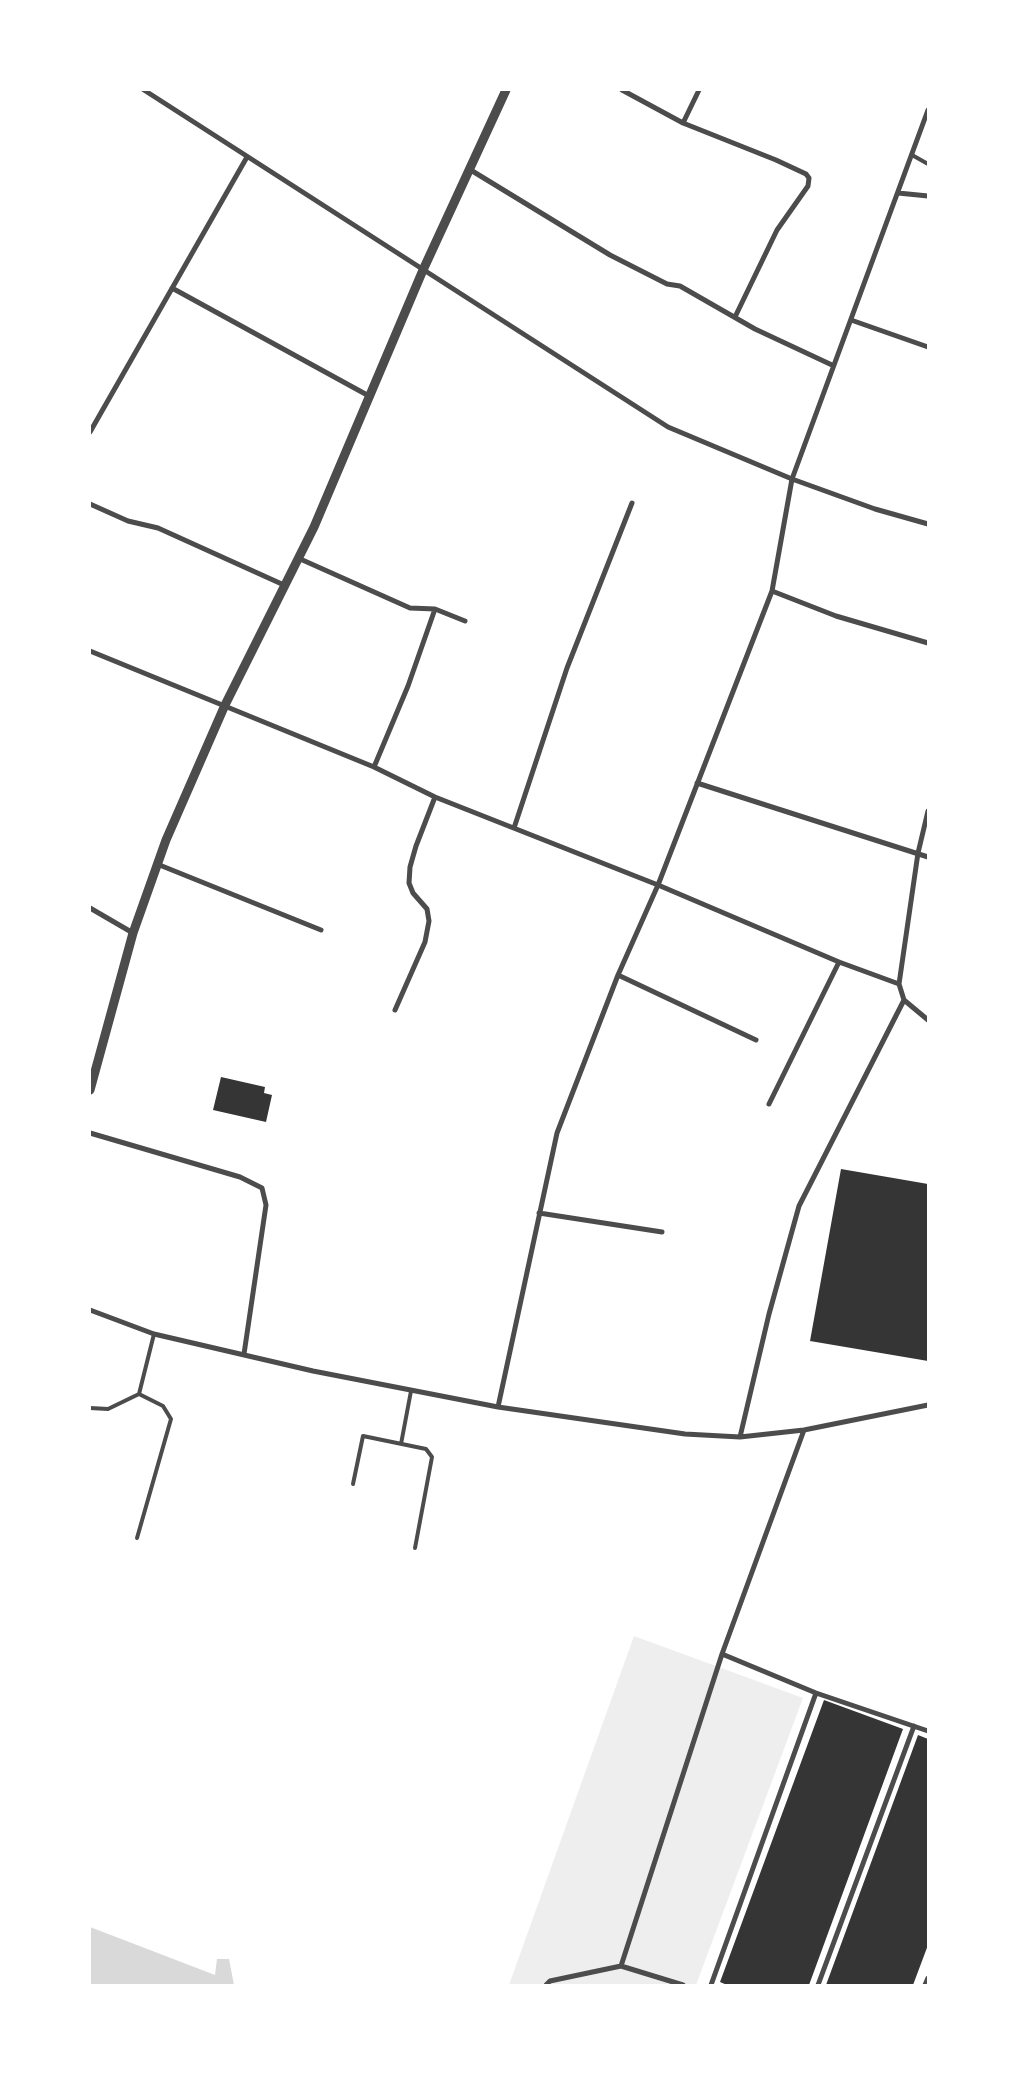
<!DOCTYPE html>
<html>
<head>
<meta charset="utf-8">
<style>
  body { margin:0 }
  #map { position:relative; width:1018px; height:2075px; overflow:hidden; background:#fff; font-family:Figtree,sans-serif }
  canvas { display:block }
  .frame { position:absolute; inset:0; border:91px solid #fff; pointer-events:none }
</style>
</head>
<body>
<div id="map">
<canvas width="1018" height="2075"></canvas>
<div class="frame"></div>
</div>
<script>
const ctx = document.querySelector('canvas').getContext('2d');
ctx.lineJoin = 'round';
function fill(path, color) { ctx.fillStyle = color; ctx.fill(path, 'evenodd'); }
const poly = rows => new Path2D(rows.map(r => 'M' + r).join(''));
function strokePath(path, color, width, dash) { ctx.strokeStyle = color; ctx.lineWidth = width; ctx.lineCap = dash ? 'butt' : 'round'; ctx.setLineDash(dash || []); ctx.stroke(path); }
const green = poly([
  [634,1636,803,1698,696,1985,509,1985]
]);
const water = poly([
  [90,1927,215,1975,217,1959,229,1959,234,1985,90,1985]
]);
const building = poly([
  [221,1077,265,1087,264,1093,272,1095,266,1122,213,1110],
  [841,1169,928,1184,928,1361,810,1341],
  [824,1700,903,1729,809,1985,727,1985,720,1982],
  [918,1735,928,1739,928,1945,913,1985,826,1985]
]);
const service = poly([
  [912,155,928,164],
  [90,1408,108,1409,139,1394],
  [401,1444,411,1391],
  [353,1484,363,1436,426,1449,432,1457,415,1548],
  [137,1538,171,1419,163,1406,139,1394,154,1334]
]);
const minor = poly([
  [144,90,668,427,792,479,875,509,928,524],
  [622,90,683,123,776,160,806,174,809,178,808,186,777,230,735,317],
  [683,123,699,90],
  [469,169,610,255,667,284,680,286,755,329,832,365],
  [898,193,928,196],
  [172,288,369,396],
  [851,320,928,347],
  [90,432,247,157],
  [90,504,128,521,158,528,284,585],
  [298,558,410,608,435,609,465,621],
  [772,591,836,616,928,643],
  [90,651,374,767,435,797,658,885,839,962,899,984],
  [374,767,408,686,435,609],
  [697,783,928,857],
  [514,828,567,668,632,503],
  [157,864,321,930],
  [90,908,133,933],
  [618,975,756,1040],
  [904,1000,928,1020],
  [395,1010,425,942,429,921,427,909,413,893,409,883,410,867,416,846,435,797],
  [769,1104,839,962],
  [90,1133,240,1177,262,1188,266,1205,244,1354],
  [539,1213,662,1232],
  [90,1310,154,1334,313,1371,498,1407,685,1434,740,1437,804,1430,928,1405],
  [498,1407,557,1133,618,975,658,885,772,591,792,479,928,110],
  [740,1437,769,1314,799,1206,904,1000,899,984,918,853,928,811],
  [722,1654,816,1693,928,1731],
  [546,1985,550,1981,621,1966],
  [683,1985,621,1966,722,1654,804,1430],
  [711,1985,816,1693],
  [818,1985,914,1726],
  [925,1985,928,1978]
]);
const tertiary = poly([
  [90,1090,133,933,166,840,225,705,314,527,423,270,506,90]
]);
fill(green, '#eee');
fill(water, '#d9d9d9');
fill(building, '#353535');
strokePath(service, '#4c4c4c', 4);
strokePath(minor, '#4c4c4c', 5);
strokePath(tertiary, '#4c4c4c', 9);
</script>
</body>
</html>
